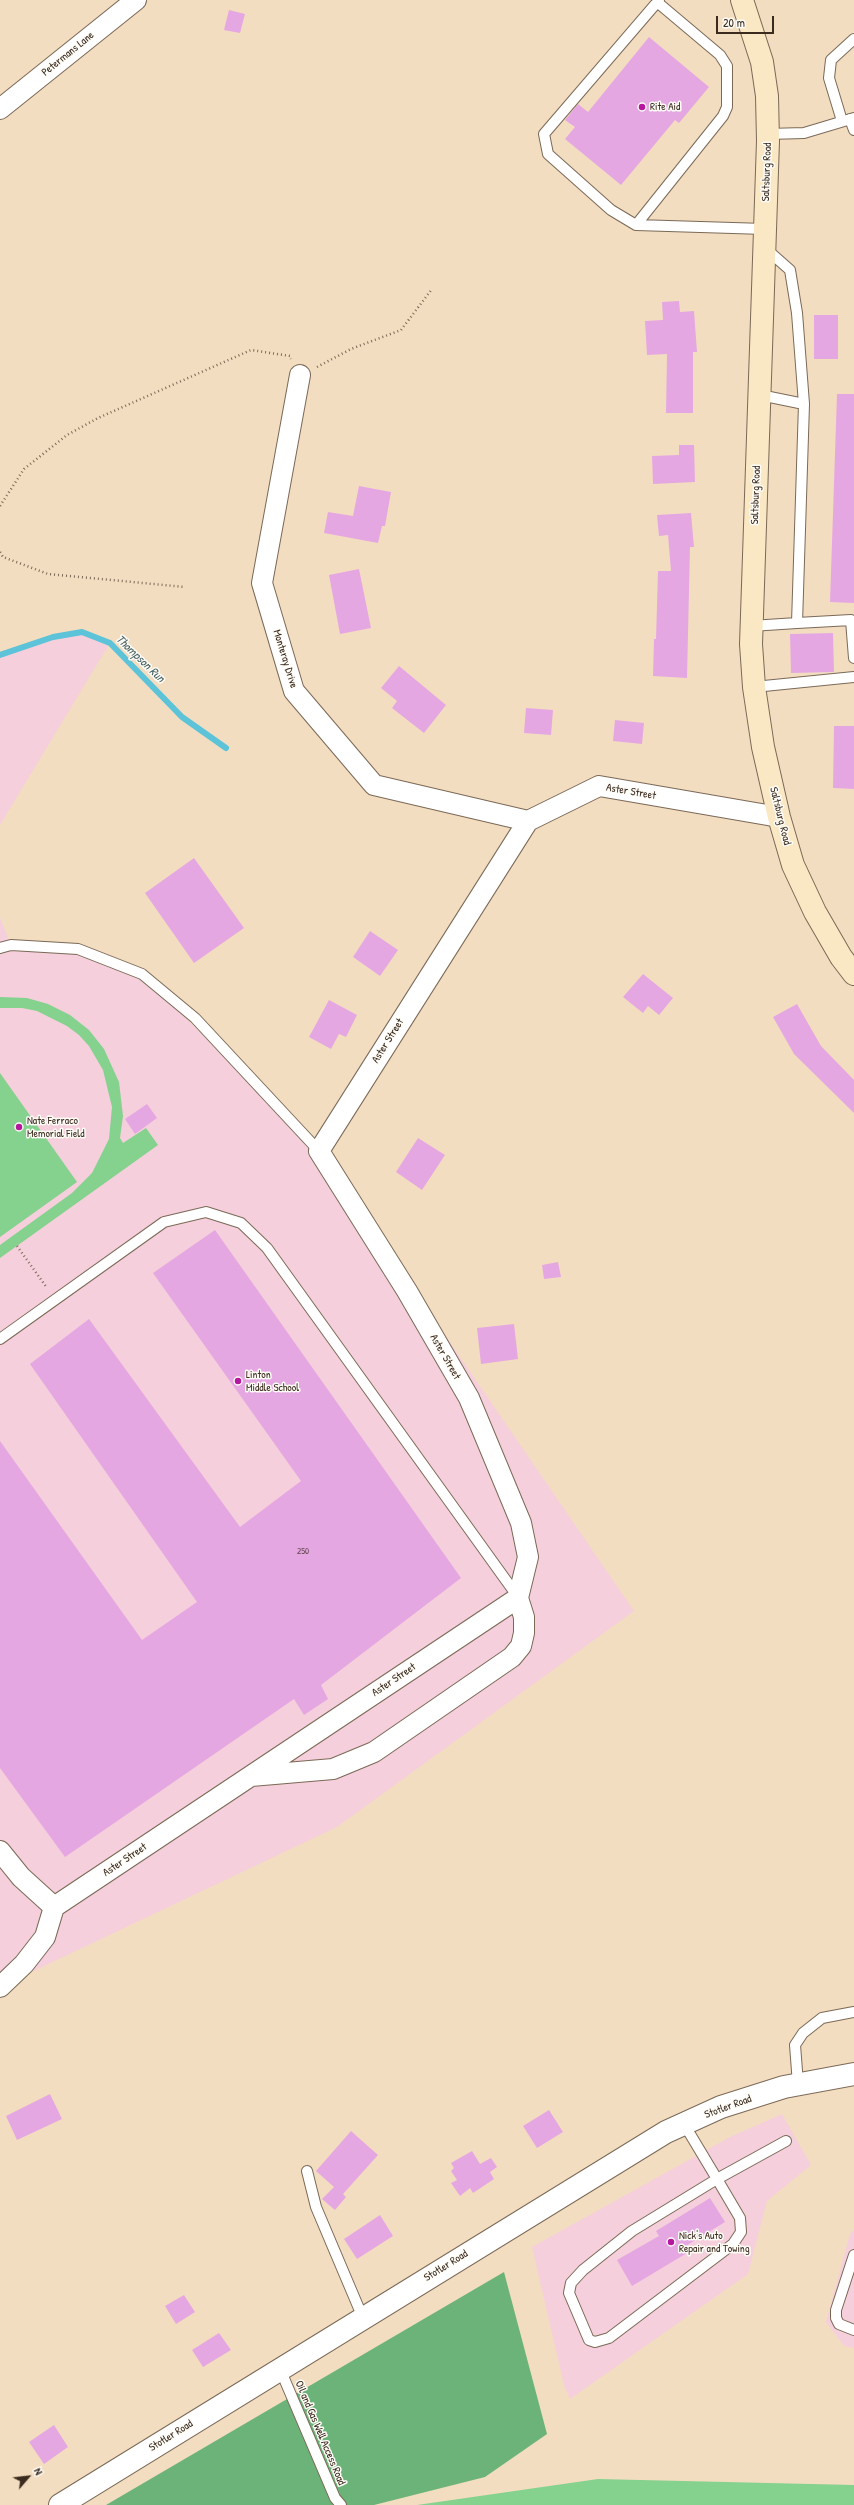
<!DOCTYPE html>
<html>
<head>
<meta charset="utf-8">
<style>
  body { margin:0 }
  #map { position:relative; width:854px; height:2505px; overflow:hidden; background:#f3ddc0; font-family:"Patrick Hand",sans-serif }
  canvas { display:block }
  .north { position:absolute; left:8px; top:2457px; width:40px; height:40px; -webkit-text-stroke:3px #fdfcf7; paint-order:stroke; rotate:62deg; font-size:11px; font-weight:700; line-height:16px; text-align:center; color:#3b2a1e }
  .north::after { content:''; display:block; margin:auto; width:14px; height:18px; background:#3b2a1e; clip-path:polygon(50% 0,100% 100%,50% 72%,0 100%) }
  .scale { position:absolute; left:716px; top:16px; width:58px; height:18px; box-sizing:border-box; border:2px solid #3b2a1e; border-top:0; padding-left:5px; font-size:12px; line-height:14px; white-space:nowrap; color:#3b2a1e; -webkit-text-stroke:3px #fdfcf7; paint-order:stroke }
</style>
</head>
<body>
<div id="map">
<canvas width="854" height="2505"></canvas>
<div class="north">N</div>
<div class="scale">20 m</div>
</div>
<script>
const ctx = document.querySelector('canvas').getContext('2d');
ctx.lineJoin = 'round';
function fill(path, color) { ctx.fillStyle = color; ctx.fill(path, 'evenodd'); }
const poly = rows => new Path2D(rows.map(r => 'M' + r).join(''));
function strokePath(path, color, width, dash) { ctx.strokeStyle = color; ctx.lineWidth = width; ctx.lineCap = dash ? 'butt' : 'round'; ctx.setLineDash(dash || []); ctx.stroke(path); }
function drawText(font, color, halo, rows, align = 'center') {
  ctx.font = font + ' "Patrick Hand",sans-serif'; ctx.lineWidth = 3; ctx.setLineDash([]); ctx.textBaseline = 'middle'; ctx.strokeStyle = halo; ctx.fillStyle = color; for (const [text, x, y, turn = 0] of rows) {
    ctx.save(); ctx.translate(x, y); ctx.rotate((+turn || 0) * Math.PI / 180); ctx.textAlign = isNaN(turn) ? turn : align; if (halo) ctx.strokeText(text, 0, 0); ctx.fillText(text, 0, 0); ctx.restore();
  }
}
const built = poly([
  [82,632,110,643,0,825,0,655],
  [0,918,11,945,58,948,142,974,319,1151,634,1611,337,1827,0,1987],
  [782,2114,811,2165,767,2201,748,2274,570,2399,564,2385,532,2247,730,2137],
  [854,2230,854,2348,844,2346,826,2322,850,2234]
]);
const green = poly([
  [0,997,27,998,48,1004,70,1015,89,1030,104,1049,119,1082,123,1116,120,1138,123,1143,146,1128,158,1145,0,1258,0,1245,72,1193,92,1173,109,1139,112,1107,103,1070,89,1046,79,1035,67,1026,37,1011,22,1008,0,1008],
  [0,1073,77,1182,0,1237],
  [598,2479,854,2485,854,2505,417,2505]
]);
const forest = poly([
  [504,2272,547,2434,485,2477,374,2505,106,2505]
]);
const stream = poly([
  [0,655,53,637,82,632,110,643,182,717,226,748]
]);
const building = poly([
  [229,10,245,14,240,33,224,30],
  [649,37,709,87,679,123,675,120,621,185,565,139,575,127,565,120,578,104,588,112],
  [679,301,680,312,694,311,697,352,693,352,693,413,666,413,667,354,647,355,645,321,663,320,662,302],
  [814,315,838,315,838,359,814,359],
  [837,394,854,394,854,603,830,602],
  [679,445,694,445,695,482,653,484,652,456,679,455],
  [359,486,391,492,385,526,382,526,378,543,324,533,328,512,353,516],
  [691,513,694,547,690,547,687,678,653,676,654,639,656,639,658,571,671,571,668,535,659,536,657,515],
  [359,569,371,628,340,634,329,575],
  [833,633,834,672,791,673,790,634],
  [399,666,446,705,424,733,392,708,397,701,381,688],
  [526,708,553,710,551,735,524,733],
  [615,720,644,723,642,744,613,741],
  [834,726,854,726,854,789,833,788],
  [194,858,244,928,194,963,145,893],
  [370,931,398,950,380,976,353,957],
  [643,974,673,998,659,1015,648,1006,643,1013,623,997],
  [329,1000,357,1015,346,1037,339,1034,331,1049,309,1037],
  [797,1004,821,1046,854,1080,854,1113,794,1054,773,1017],
  [147,1104,157,1118,135,1134,125,1119],
  [418,1138,445,1155,422,1190,396,1172],
  [215,1230,461,1578,321,1685,328,1699,304,1715,294,1699,65,1857,0,1768,0,1441,142,1640,197,1602,30,1364,89,1319,240,1527,301,1481,153,1273],
  [558,1262,561,1277,544,1279,542,1265],
  [514,1324,518,1359,481,1364,477,1328],
  [50,2094,62,2119,17,2140,6,2116],
  [549,2110,563,2132,537,2148,523,2126],
  [351,2131,378,2155,343,2194,346,2197,335,2210,322,2199,334,2187,316,2171],
  [472,2151,480,2164,491,2158,497,2167,490,2172,494,2179,473,2193,470,2188,460,2196,451,2183,457,2180,451,2171,454,2168,451,2163],
  [710,2198,725,2222,684,2247,687,2253,632,2286,617,2260,659,2236,656,2231],
  [380,2215,393,2236,357,2259,344,2239],
  [184,2295,195,2312,176,2324,165,2306],
  [219,2333,231,2350,203,2367,192,2350],
  [54,2425,68,2447,44,2464,29,2442]
]);
const path = poly([
  [317,367,351,349,401,330,432,289],
  [0,506,24,469,67,435,98,418,251,350,290,356,291,359],
  [0,552,3,557,48,574,185,587],
  [17,1246,47,1288]
]);
const service = poly([
  [659,0,544,134,548,154,611,210,636,225,765,229],
  [850,119,854,130],
  [842,121,829,78,831,60,854,39],
  [768,134,804,133,854,118],
  [636,225,723,116,727,107,727,66,720,55,657,2],
  [765,248,790,270,797,313,804,404],
  [797,623,851,620,854,658],
  [751,626,797,623,804,404,760,395],
  [754,687,854,677],
  [0,948,11,945,78,949,142,974,195,1018,319,1151],
  [0,1339,164,1222,206,1212,241,1223,267,1248,518,1597],
  [798,2084,795,2045,803,2033,822,2018,854,2012],
  [684,2124,717,2179,786,2141],
  [307,2171,316,2207,363,2318],
  [717,2179,740,2218,741,2232,733,2244,609,2338,595,2342,589,2340,569,2293,571,2283,583,2270,632,2231,717,2179],
  [854,2255,836,2310,836,2318,839,2324,854,2330],
  [280,2369,335,2498,341,2505]
]);
const minor = poly([
  [0,109,136,0],
  [300,375,262,583,294,691,374,785,528,821],
  [251,1776,333,1769,374,1752,512,1657,521,1646,524,1633,524,1617,518,1598],
  [0,1851,21,1877,54,1907,518,1598,528,1557,521,1523,469,1398,407,1291,319,1151,528,821,599,786,779,817],
  [0,1987,24,1964,45,1937,54,1907]
]);
const tertiary = poly([
  [60,2505,666,2132,721,2107,784,2087,854,2074]
]);
const secondary = poly([
  [742,0,762,62,767,96,768,141,751,644,754,687,763,747,779,817,793,865,815,912,841,957,854,974]
]);
const markers = [
  [642,107,4,"#b5179e"],
  [19,1127,4,"#b5179e"],
  [238,1381,4,"#b5179e"],
  [671,2242,4,"#b5179e"]
];
const numberNames = [
  ["250",303,1552]
];
const streetNames = [
  ["Petermans Lane",68,54,-39],
  ["Saltsburg Road",767,172,-88],
  ["Saltsburg Road",756,495,-88],
  ["Monteray Drive",285,659,73],
  ["Aster Street",631,792,10],
  ["Saltsburg Road",780,816,76],
  ["Aster Street",388,1041,-58],
  ["Aster Street",445,1357,60],
  ["Aster Street",394,1680,-34],
  ["Aster Street",125,1860,-34],
  ["Stotler Road",728,2107,-20],
  ["Stotler Road",446,2266,-32],
  ["Oil and Gas Well Access Road",320,2433,67],
  ["Stotler Road",171,2436,-32]
];
const poiNames = [
  ["Rite Aid",650,107],
  ["Nate Ferraco",27,1121],
  ["Memorial Field",27,1134],
  ["Linton",246,1375],
  ["Middle School",246,1388],
  ["Nick's Auto",679,2236],
  ["Repair and Towing",679,2249]
];
const waterNames = [
  ["Thompson Run",140,659,44]
];
fill(built, '#f5cfdb');
fill(green, '#85d18e');
fill(forest, '#6cb379');
strokePath(stream, '#5cc3d9', 6);
fill(building, '#e5a7e2');
strokePath(service, '#7b6957', 12);
strokePath(minor, '#7b6957', 22);
strokePath(tertiary, '#7b6957', 24);
strokePath(secondary, '#7b6957', 24);
strokePath(path, '#7b6957', 2.5, [1, 3]);
strokePath(service, '#fff', 10);
strokePath(minor, '#fff', 20);
strokePath(tertiary, '#fff', 22);
strokePath(secondary, '#fae7c3', 22);
for (const [x, y, r, color] of markers) { const dot = new Path2D(); dot.arc(x, y, r, 0, 2 * Math.PI); ctx.fillStyle = color; ctx.fill(dot); strokePath(dot, '#fdfcf7', 1.5); }
drawText('9px', '#66494f', null, numberNames);
drawText('11px', '#3b2a1e', '#fdfcf7', streetNames);
drawText('11px', '#3b2a1e', '#fdfcf7', poiNames, 'left');
drawText('italic 12px', '#47605f', '#fdfcf7', waterNames);
</script>
</body>
</html>
